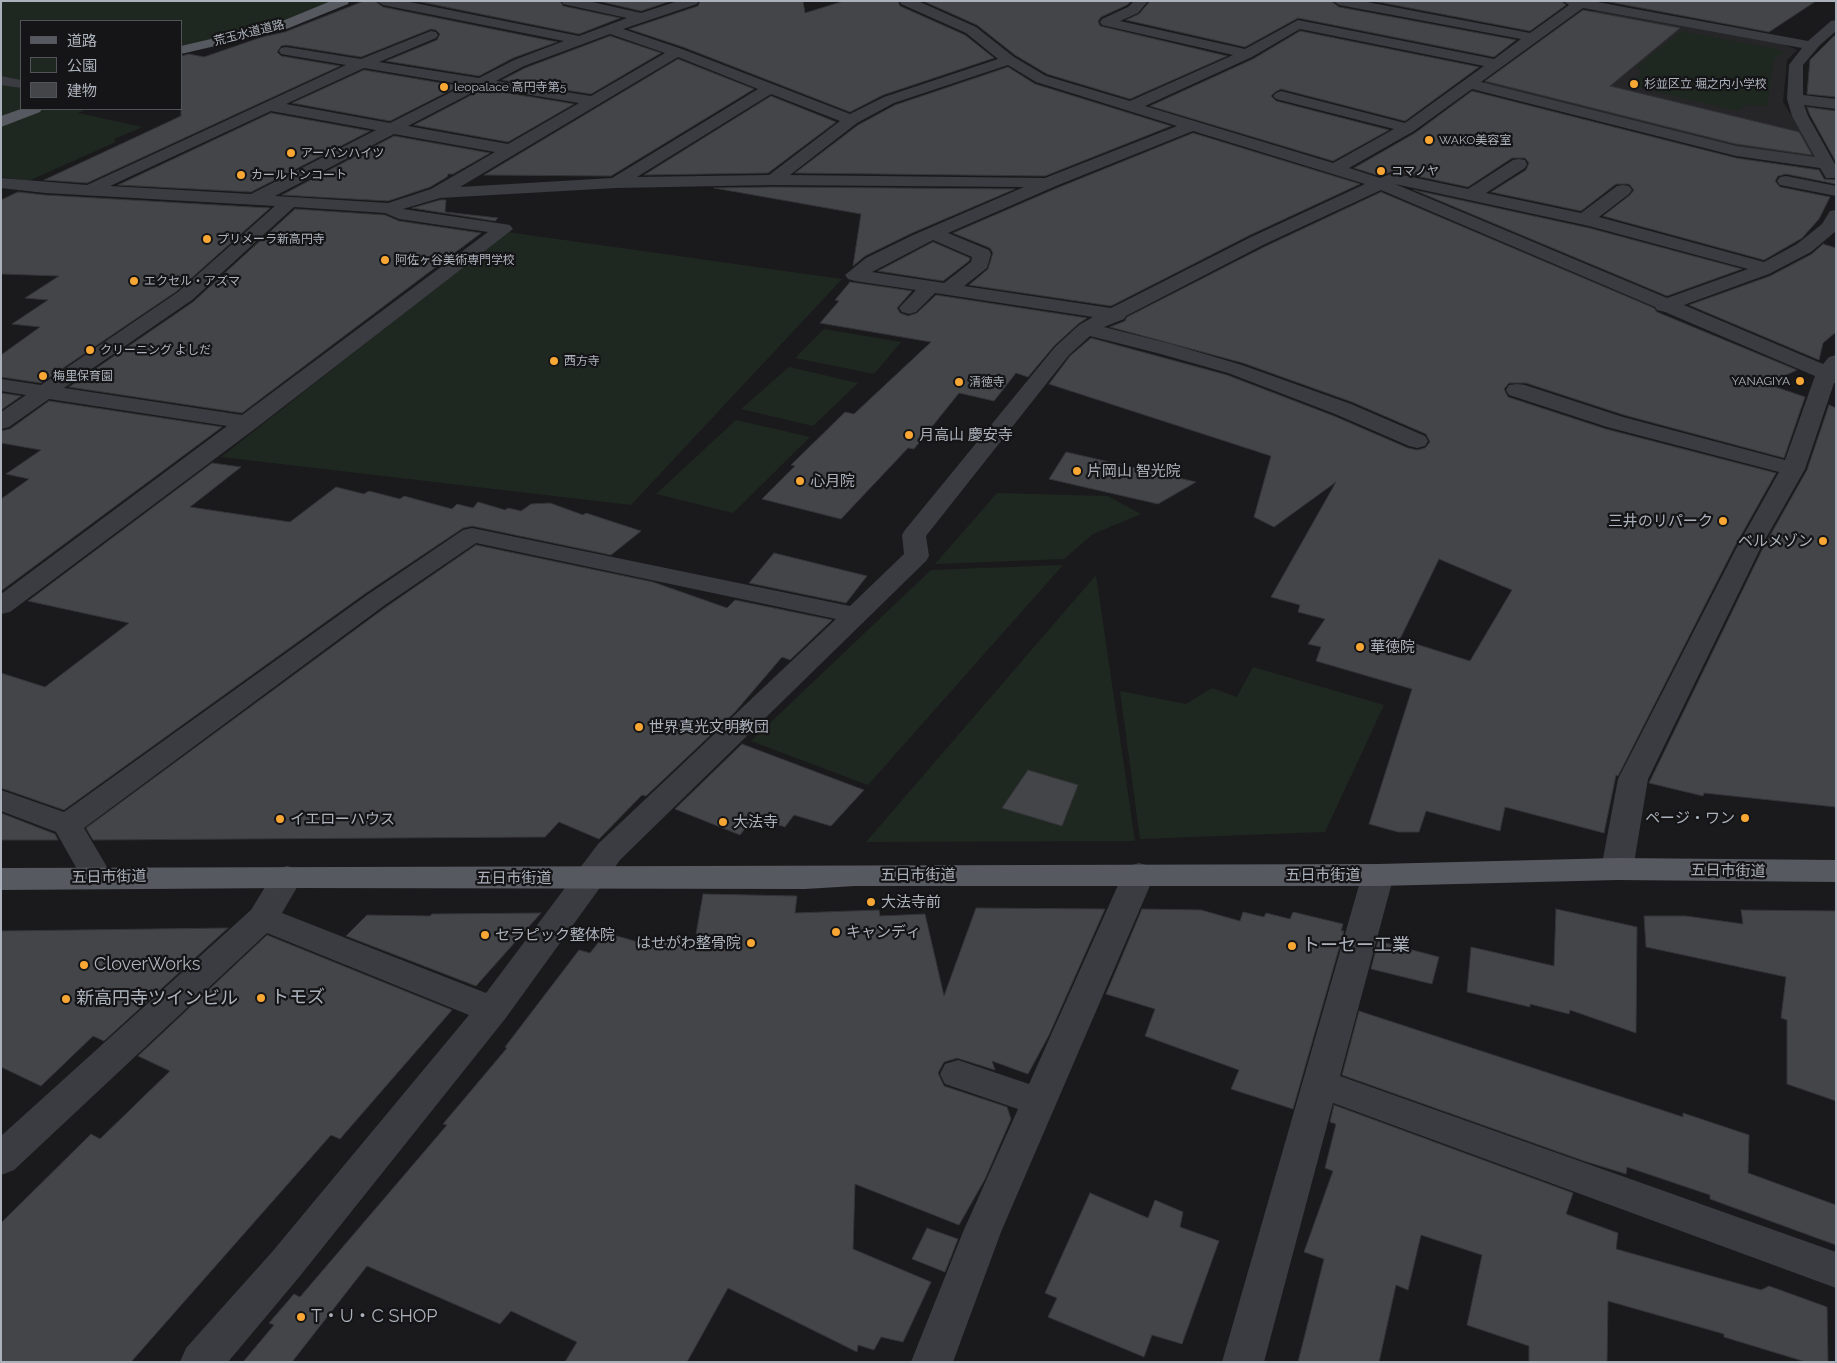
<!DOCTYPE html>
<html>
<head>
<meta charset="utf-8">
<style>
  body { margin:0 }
  #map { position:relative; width:1837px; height:1363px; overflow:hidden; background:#1a1a1c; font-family:Raleway,"Noto Sans JP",sans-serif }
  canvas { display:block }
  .frame { position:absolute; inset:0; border:2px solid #acb2bc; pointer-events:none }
  .legend { position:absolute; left:20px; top:20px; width:162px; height:90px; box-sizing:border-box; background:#151517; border:1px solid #515459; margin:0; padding:6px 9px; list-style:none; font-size:15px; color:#acb2bc }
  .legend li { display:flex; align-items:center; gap:10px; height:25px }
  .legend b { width:25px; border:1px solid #515459 }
</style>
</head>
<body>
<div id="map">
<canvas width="1837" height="1363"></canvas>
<div class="frame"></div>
<ul class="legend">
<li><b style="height:6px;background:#565960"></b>道路</li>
<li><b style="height:14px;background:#1f2820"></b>公園</li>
<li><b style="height:14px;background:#444549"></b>建物</li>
</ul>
</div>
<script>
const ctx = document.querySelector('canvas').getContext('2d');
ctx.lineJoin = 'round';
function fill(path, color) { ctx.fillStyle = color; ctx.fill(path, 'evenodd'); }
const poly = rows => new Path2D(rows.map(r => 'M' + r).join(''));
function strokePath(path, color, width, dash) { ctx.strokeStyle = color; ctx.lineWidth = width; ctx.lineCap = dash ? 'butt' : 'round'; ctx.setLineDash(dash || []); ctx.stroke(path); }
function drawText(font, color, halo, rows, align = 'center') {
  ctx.font = font + ' Raleway,"Noto Sans JP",sans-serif'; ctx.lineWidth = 4.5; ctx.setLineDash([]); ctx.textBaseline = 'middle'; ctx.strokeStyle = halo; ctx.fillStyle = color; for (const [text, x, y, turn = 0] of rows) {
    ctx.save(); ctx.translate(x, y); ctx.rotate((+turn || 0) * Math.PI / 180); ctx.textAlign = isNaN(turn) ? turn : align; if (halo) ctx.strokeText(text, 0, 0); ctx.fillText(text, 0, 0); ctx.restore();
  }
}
const built = poly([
  [1587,11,1598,11,1783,44,1797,50,1787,60,1783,102,1818,158,1740,149,1486,86,1483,83]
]);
const green = poly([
  [1,1,334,1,283,22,181,47,181,21,21,21,21,80,1,76],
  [1681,31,1776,49,1783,52,1774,61,1767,106,1748,105,1737,111,1641,88,1637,81,1642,70,1635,68],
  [1,84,21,88,21,109,25,109,1,118],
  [43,109,87,109,78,113,143,127,114,139,116,142,28,181,1,177,1,125],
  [507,232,842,279,631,505,221,457],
  [824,329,901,342,874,374,795,358],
  [789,367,858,383,813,426,741,409],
  [736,420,810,437,733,513,656,494],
  [997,493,1108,496,1141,514,1093,534,1064,559,935,564],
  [1063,565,868,785,751,741,931,570],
  [1096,575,1135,841,866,842],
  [1253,667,1384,705,1325,832,1140,839,1120,691,1186,704,1212,688,1237,697]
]);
const building = poly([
  [364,1,375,1,383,7,557,42,513,58,479,76,386,61,437,40,440,34,436,30,431,29,361,57,286,45,281,46,277,52,281,56,340,66,87,183,44,180,181,116,181,56,189,54,204,57,262,37,285,32,364,1],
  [416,1,560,1,563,6,620,18,579,34,416,1],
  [598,1,671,1,641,11,598,1],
  [700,1,803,1,805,13,844,1,898,1,900,6,965,35,994,58,883,95,850,112,683,47,629,29,698,6,700,1],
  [923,1,1131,1,1127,5,1101,17,1098,21,1100,26,1227,56,1130,99,1047,74,1015,55,977,25,923,1],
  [1150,1,1331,1,1339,7,1516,40,1494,57,1298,18,1245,47,1126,20,1139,14,1150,1],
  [1373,1,1561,1,1566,5,1530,31,1373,1],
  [1604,1,1816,1,1769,32,1604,1],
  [1583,10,1680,28,1610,86,1799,132,1812,155,1736,144,1485,81,1583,10],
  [1300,31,1479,67,1405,121,1281,89,1275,92,1271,96,1276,101,1389,130,1333,161,1150,106,1253,59,1300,31],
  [610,36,661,53,591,94,502,80,525,68,610,36],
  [1834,36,1836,36,1836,97,1807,94,1810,60,1834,36],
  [678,59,754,89,611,176,484,175,678,59],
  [1008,67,1035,84,1171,126,1045,176,795,173,858,125,895,105,1008,67],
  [364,70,459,86,390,121,292,103,364,70],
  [483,89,574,104,508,142,414,125,483,89],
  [1472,91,1736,158,1819,170,1824,179,1836,180,1836,184,1786,174,1778,176,1775,181,1780,187,1830,197,1819,219,1802,238,1764,260,1603,216,1630,195,1634,190,1629,184,1616,184,1581,211,1491,192,1526,170,1529,163,1525,158,1512,158,1468,187,1393,171,1380,176,1354,168,1415,133,1472,91],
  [771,96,836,122,768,173,644,175,771,96],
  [1807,107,1836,111,1836,162,1810,115,1807,107],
  [271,113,370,131,251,192,118,185,271,113],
  [1193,133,1360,184,1250,235,1111,306,969,285,988,269,993,253,990,248,953,233,1057,188,1193,133],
  [394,136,490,153,453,174,448,174,447,177,430,187,388,201,282,195,394,136],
  [773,187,1015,189,912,233,865,256,853,266,861,214,714,188,773,187],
  [1414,190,1589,228,1742,269,1667,296,1414,190],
  [18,192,45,195,270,208,177,291,41,383,1,377,1,355,40,327,12,324,48,300,25,298,59,276,1,274,1,200,18,192],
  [1381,192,1654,308,1657,312,1797,370,1767,384,1805,397,1784,458,1624,415,1526,383,1509,383,1504,389,1508,397,1606,429,1776,473,1735,546,1618,776,1616,775,1604,833,1505,807,1500,831,1426,811,1419,832,1398,832,1369,824,1412,689,1316,661,1321,647,1308,644,1325,619,1298,612,1300,605,1271,597,1336,482,1274,527,1254,517,1271,456,1049,384,1070,356,1091,338,1227,375,1334,416,1408,448,1417,450,1425,448,1430,442,1426,434,1352,402,1243,363,1110,327,1125,321,1127,317,1264,247,1381,192],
  [1439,559,1512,590,1470,661,1400,639,1439,559],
  [440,200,446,200,445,212,498,218,495,221,412,208,440,200],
  [295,209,385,215,399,221,481,233,242,413,69,387,193,302,295,209],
  [933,242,970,258,969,261,943,281,878,271,933,242],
  [1823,244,1836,248,1836,332,1823,343,1819,360,1689,305,1770,276,1812,254,1823,244],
  [850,282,912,291,897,308,900,313,908,316,917,313,936,295,1087,318,1078,324,1054,346,1028,377,1016,373,994,401,959,393,914,449,908,448,841,519,762,499,795,466,791,465,845,412,854,414,931,342,820,323,839,301,835,300,850,282],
  [1,393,21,396,1,410,1,393],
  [49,401,222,427,1,591,1,499,29,479,6,474,41,450,1,443,1,431,10,429,49,401],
  [1829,405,1836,408,1836,807,1704,793,1703,796,1649,783,1763,548,1807,470,1829,405],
  [1066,452,1196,482,1158,504,1049,479,1066,452],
  [212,463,241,467,190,507,290,522,336,487,364,494,369,491,400,499,404,496,452,509,457,504,473,508,478,502,505,510,508,508,521,511,531,504,550,503,583,515,586,513,641,531,611,555,472,526,463,528,366,593,64,810,1,788,1,673,45,687,129,623,28,601,212,463],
  [476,545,653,582,727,608,735,600,832,620,790,660,782,657,735,712,646,796,642,795,599,839,559,822,545,837,93,840,86,828,386,607,476,545],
  [774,553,867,576,846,603,749,583,774,553],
  [742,744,864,790,831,826,794,815,785,827,754,817,740,835,675,809,742,744],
  [1028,770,1078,785,1062,826,1002,808,1028,770],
  [1,813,55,834,58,840,1,840,1,813],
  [703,894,797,896,795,913,879,910,880,916,925,914,944,996,976,908,1105,909,1049,1035,1028,1074,992,1061,995,1070,957,1058,944,1062,938,1073,944,1086,1007,1107,1011,1119,985,1179,959,1225,855,1184,853,1249,931,1282,903,1342,881,1337,874,1350,858,1345,857,1352,728,1288,687,1362,565,1362,577,1342,511,1311,500,1324,367,1266,292,1362,243,1362,274,1325,269,1323,294,1294,300,1297,447,1125,443,1124,507,1048,505,1047,579,950,590,953,606,933,660,948,670,937,694,946,703,894],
  [1142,909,1201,910,1240,921,1243,912,1264,917,1266,913,1290,919,1293,912,1343,924,1341,931,1344,931,1293,1109,1231,1089,1239,1070,1145,1036,1155,1009,1106,994,1142,909],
  [1556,909,1637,927,1636,1033,1570,1010,1569,1014,1530,1004,1530,1007,1467,992,1471,947,1554,966,1556,909],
  [1741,910,1836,911,1836,1101,1787,1084,1787,1020,1781,1018,1786,977,1646,947,1644,916,1686,916,1743,924,1741,910],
  [541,913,476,986,346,936,367,915,430,916,432,914,541,913],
  [228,928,104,1041,93,1036,41,1086,1,1067,1,931,228,928],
  [267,935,452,1010,340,1139,331,1135,131,1362,1,1362,1,1223,91,1134,100,1139,170,1071,138,1056,267,935],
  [1378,941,1439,957,1432,984,1371,969,1378,941],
  [1359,1011,1683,1117,1683,1113,1749,1135,1748,1173,1836,1205,1836,1245,1710,1199,1710,1195,1627,1167,1626,1174,1584,1161,1342,1075,1359,1011],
  [1334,1105,1573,1193,1566,1214,1618,1233,1616,1249,1761,1290,1769,1286,1827,1307,1828,1362,1806,1362,1724,1337,1724,1334,1608,1301,1607,1362,1529,1362,1529,1346,1467,1325,1482,1255,1421,1235,1408,1290,1396,1285,1379,1362,1298,1362,1324,1259,1304,1252,1333,1171,1325,1168,1336,1124,1330,1122,1334,1105],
  [1090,1193,1148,1218,1155,1200,1183,1212,1180,1227,1219,1241,1182,1344,1152,1335,1144,1357,1048,1317,1057,1298,1045,1293,1090,1193],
  [927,1228,958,1239,945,1272,912,1259,927,1228]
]);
const minor = poly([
  [377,1,405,1,579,36,627,18,563,4,562,1,588,1,641,13,678,1,698,1,697,4,623,29,682,49,850,114,884,97,998,59,966,33,901,4,900,1,918,1,976,27,1014,57,1046,76,1130,101,1233,55,1102,25,1100,22,1102,19,1128,7,1134,1,1148,1,1138,13,1120,21,1245,49,1298,20,1494,59,1521,39,1339,5,1333,1,1362,1,1530,33,1569,5,1563,1,1592,1,1808,41,1831,21,1836,20,1836,31,1820,45,1803,65,1803,95,1836,99,1836,109,1804,105,1808,116,1836,166,1836,178,1826,178,1820,168,1736,156,1472,89,1414,131,1349,168,1380,178,1393,173,1468,189,1513,160,1519,159,1525,160,1527,164,1525,168,1486,193,1581,213,1617,186,1623,185,1629,186,1632,190,1629,194,1599,217,1764,262,1797,244,1822,224,1830,211,1836,210,1836,231,1811,252,1769,274,1684,305,1823,364,1829,357,1836,355,1836,383,1834,383,1805,469,1761,547,1648,779,1633,869,1628,877,1617,880,1606,877,1601,869,1618,779,1737,547,1779,472,1607,427,1509,395,1506,390,1509,385,1517,384,1525,385,1623,417,1785,460,1815,376,1665,312,1657,310,1655,307,1381,190,1263,245,1126,316,1124,319,1104,327,1171,344,1242,365,1351,404,1425,436,1428,441,1425,446,1417,448,1409,446,1335,414,1228,373,1157,353,1090,336,1069,355,926,536,929,556,926,561,620,860,505,1019,300,1276,228,1362,180,1362,186,1348,272,1252,469,1015,267,933,14,1170,1,1175,1,1136,251,910,276,869,287,866,298,869,303,877,282,913,486,993,598,844,836,619,476,543,385,605,84,828,113,877,108,885,97,888,86,885,56,832,1,811,1,790,64,812,367,595,463,530,472,528,850,606,904,554,902,535,905,530,1055,347,1079,325,1093,317,935,293,916,312,909,314,902,312,899,308,916,290,855,281,848,279,845,275,866,258,913,235,1024,187,773,185,616,188,440,198,403,209,504,224,510,225,513,229,256,428,10,612,1,614,1,594,227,426,49,399,9,427,1,429,1,412,26,395,1,391,1,379,41,385,178,292,275,206,45,193,1,188,1,178,87,185,346,65,281,54,279,51,281,48,286,47,361,59,431,31,436,32,438,35,436,38,379,62,479,78,514,60,564,41,383,5,377,1],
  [1583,8,1802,48,1789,65,1787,99,1792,116,1815,157,1736,146,1481,82,1583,8],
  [1300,29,1484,66,1405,123,1281,91,1276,93,1273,96,1276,99,1394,129,1333,163,1145,106,1252,57,1300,29],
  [610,34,665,53,591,96,496,81,524,66,610,34],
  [678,57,758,89,612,178,460,187,678,57],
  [1008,65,1036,82,1177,126,1045,178,790,175,857,123,894,103,1008,65],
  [364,68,465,85,390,123,286,104,364,68],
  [483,87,579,103,508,144,408,126,483,87],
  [771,94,840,121,769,175,637,177,771,94],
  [271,111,376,130,251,194,110,186,271,111],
  [1193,131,1365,184,1251,237,1111,308,964,286,987,268,991,254,989,250,948,233,1056,186,1193,131],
  [394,134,495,152,431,189,388,203,275,196,394,134],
  [1395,184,1589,226,1748,269,1667,298,1395,184],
  [294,207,385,213,399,219,488,232,242,415,64,388,192,300,294,207],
  [933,240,972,257,971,262,944,283,872,272,933,240],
  [1,76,21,80,21,88,1,85,1,76],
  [1786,176,1836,186,1836,196,1780,185,1777,181,1780,177,1786,176],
  [1139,863,1150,866,1155,874,1001,1232,953,1362,911,1362,963,1232,1018,1109,945,1084,940,1074,945,1064,958,1060,1029,1084,1123,874,1128,866,1139,863],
  [1378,864,1389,867,1394,875,1340,1076,1836,1252,1836,1288,1333,1103,1264,1362,1222,1362,1362,875,1367,867,1378,864]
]);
const major = poly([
  [331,1,349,1,348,4,284,30,181,54,181,46,275,24,331,1],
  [21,109,42,109,40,112,1,127,1,116,21,109],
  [1617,858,1836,860,1836,882,1617,880,1378,886,855,886,805,889,287,888,1,890,1,868,1378,864,1617,858]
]);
const markers = [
  [1634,84,5,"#f9a734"],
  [444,87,5,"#f9a734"],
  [1429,140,5,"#f9a734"],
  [291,153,5,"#f9a734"],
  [1381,171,5,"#f9a734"],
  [241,175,5,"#f9a734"],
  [207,239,5,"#f9a734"],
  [385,260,5,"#f9a734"],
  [134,281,5,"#f9a734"],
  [90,350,5,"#f9a734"],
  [554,361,5,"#f9a734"],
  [43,376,5,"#f9a734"],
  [1800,381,5,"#f9a734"],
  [959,382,5,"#f9a734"],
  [909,435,5,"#f9a734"],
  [1077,471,5,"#f9a734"],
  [800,481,5,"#f9a734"],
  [1723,521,5,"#f9a734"],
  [1823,541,5,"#f9a734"],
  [1360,647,5,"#f9a734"],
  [639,727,5,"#f9a734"],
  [1745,818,5,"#f9a734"],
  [280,819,5,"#f9a734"],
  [723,822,5,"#f9a734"],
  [871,902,5,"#f9a734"],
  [836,932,5,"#f9a734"],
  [485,935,5,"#f9a734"],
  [751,943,5,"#f9a734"],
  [1292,946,5,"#f9a734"],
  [84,965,5,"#f9a734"],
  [261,998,5,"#f9a734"],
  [66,999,5,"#f9a734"],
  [301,1317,5,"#f9a734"]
];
const farStreetnames = [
  ["荒玉水道道路",249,33,-14]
];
const farPoinames = [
  ["杉並区立 堀之内小学校",1644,84],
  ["leopalace 高円寺第5",454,87],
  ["WAKO美容室",1439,140],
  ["アーバンハイツ",301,153],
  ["コマノヤ",1391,171],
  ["カールトンコート",251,175],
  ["プリメーラ新高円寺",217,239],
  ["阿佐ヶ谷美術専門学校",395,260],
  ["エクセル・アズマ",144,281],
  ["クリーニング よしだ",100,350],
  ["西方寺",564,361],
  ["梅里保育園",53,376],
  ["YANAGIYA",1790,381,"right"],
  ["清徳寺",969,382]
];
const poiNames = [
  ["月高山 慶安寺",919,435],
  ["片岡山 智光院",1087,471],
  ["心月院",810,481],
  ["三井のリパーク",1713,521,"right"],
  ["ベルメゾン",1813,541,"right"],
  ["華徳院",1370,647],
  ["世界真光文明教団",649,727],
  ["ページ・ワン",1735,818,"right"],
  ["イエローハウス",290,819],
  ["大法寺",733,822],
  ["大法寺前",881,902],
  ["キャンディ",846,932],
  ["セラピック整体院",495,935],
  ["はせがわ整骨院",741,943,"right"]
];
const streetNames = [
  ["五日市街道",1728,871,1],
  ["五日市街道",918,875],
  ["五日市街道",1323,875],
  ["五日市街道",109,877,-1],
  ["五日市街道",514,878]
];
const nearPoinames = [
  ["トーセー工業",1302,946],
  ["CloverWorks",94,965],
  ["トモズ",271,998],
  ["新高円寺ツインビル",76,999],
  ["T・U・C SHOP",311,1317]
];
fill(built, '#262629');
fill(green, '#1f2820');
fill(building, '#444549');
strokePath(building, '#343438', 1);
fill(minor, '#3a3c41');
fill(major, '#565960');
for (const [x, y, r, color] of markers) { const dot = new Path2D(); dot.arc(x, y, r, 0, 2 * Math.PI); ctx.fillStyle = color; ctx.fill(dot); strokePath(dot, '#151517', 2); }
drawText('12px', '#acb2bc', '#151517', farStreetnames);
drawText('12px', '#acb2bc', '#151517', farPoinames, 'left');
drawText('15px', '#acb2bc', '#151517', poiNames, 'left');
drawText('15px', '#acb2bc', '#151517', streetNames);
drawText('18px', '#acb2bc', '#151517', nearPoinames, 'left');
</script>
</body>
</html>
